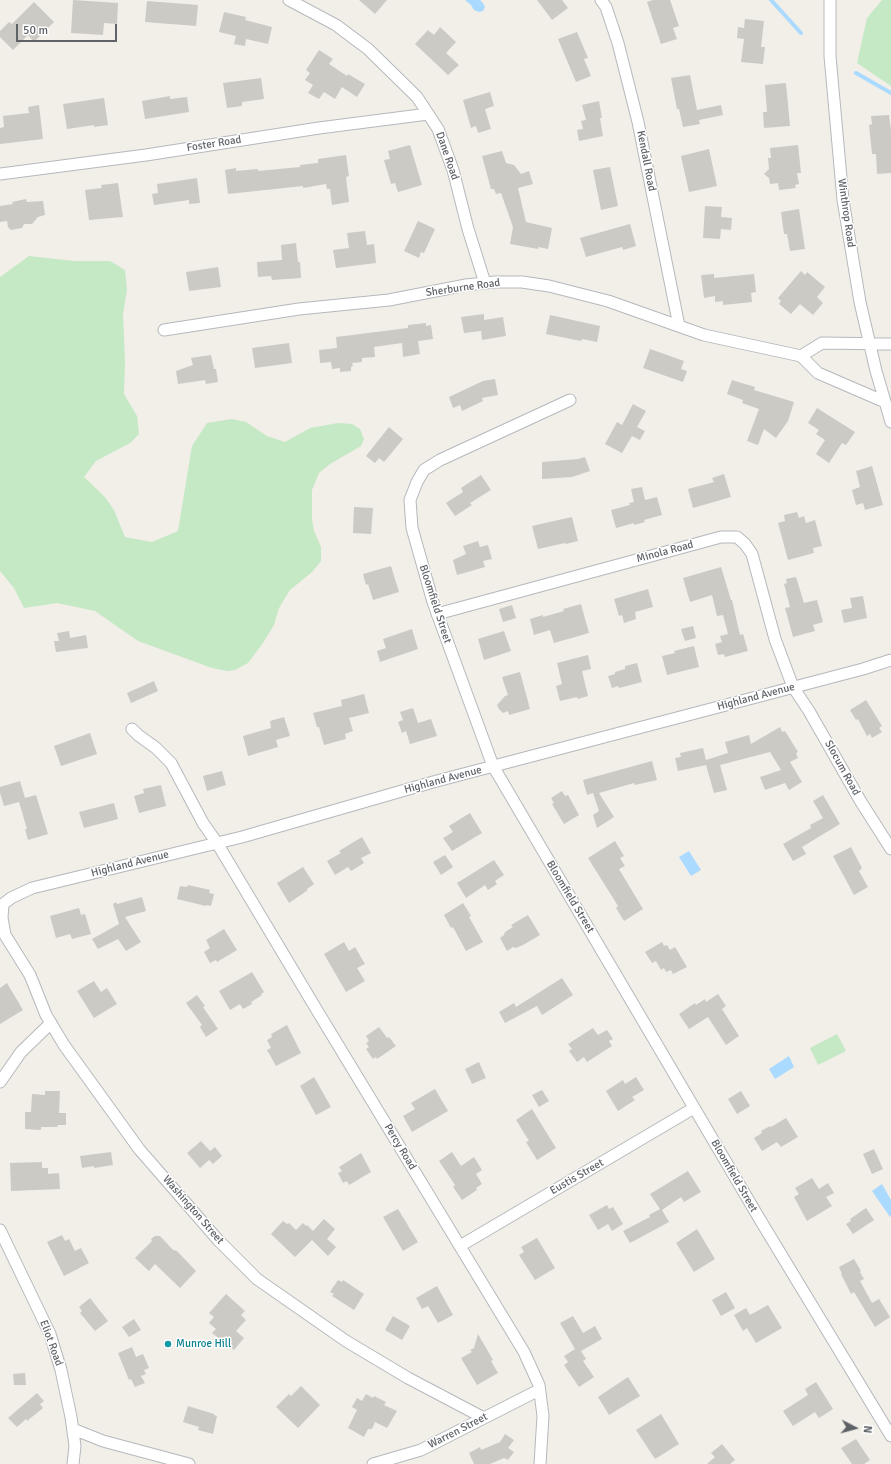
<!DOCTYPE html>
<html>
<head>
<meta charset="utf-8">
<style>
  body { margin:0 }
  #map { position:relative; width:891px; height:1464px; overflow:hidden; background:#f1efe8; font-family:Signika,sans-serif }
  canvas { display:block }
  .north { position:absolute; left:835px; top:1408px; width:40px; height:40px; -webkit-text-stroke:3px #fff; paint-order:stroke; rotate:96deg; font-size:11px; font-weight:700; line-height:16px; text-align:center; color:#5f6368 }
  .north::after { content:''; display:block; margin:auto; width:14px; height:18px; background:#5f6368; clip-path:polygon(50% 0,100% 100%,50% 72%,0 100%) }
  .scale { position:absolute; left:16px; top:24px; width:101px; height:18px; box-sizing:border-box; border:2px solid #5f6368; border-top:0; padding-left:5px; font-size:12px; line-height:14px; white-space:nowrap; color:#5f6368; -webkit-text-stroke:3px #fff; paint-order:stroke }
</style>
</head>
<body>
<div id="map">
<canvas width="891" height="1464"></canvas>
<div class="north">N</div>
<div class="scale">50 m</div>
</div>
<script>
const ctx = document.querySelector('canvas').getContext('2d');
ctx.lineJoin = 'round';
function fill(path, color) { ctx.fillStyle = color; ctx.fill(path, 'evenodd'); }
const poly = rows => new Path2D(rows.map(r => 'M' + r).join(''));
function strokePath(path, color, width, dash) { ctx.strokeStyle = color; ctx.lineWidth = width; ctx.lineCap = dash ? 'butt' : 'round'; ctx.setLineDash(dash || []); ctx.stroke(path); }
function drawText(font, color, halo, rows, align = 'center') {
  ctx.font = font + ' Signika,sans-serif'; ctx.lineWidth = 3; ctx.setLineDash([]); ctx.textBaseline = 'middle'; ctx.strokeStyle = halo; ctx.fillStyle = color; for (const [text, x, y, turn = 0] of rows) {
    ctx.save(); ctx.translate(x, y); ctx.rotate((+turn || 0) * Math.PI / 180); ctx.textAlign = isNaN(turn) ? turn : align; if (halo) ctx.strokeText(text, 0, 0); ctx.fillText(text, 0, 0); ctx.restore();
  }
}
const green = poly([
  [882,0,891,0,891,86,857,63,867,18],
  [29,256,74,261,110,261,125,270,127,290,123,314,125,362,124,394,137,416,139,434,130,443,96,461,84,477,105,497,114,510,125,537,152,542,178,531,192,446,207,423,232,419,246,422,267,436,285,442,310,428,338,423,352,424,360,429,364,439,361,446,330,464,319,473,312,490,312,519,314,531,321,547,321,561,312,572,290,590,279,608,274,625,263,643,248,663,235,670,227,671,212,668,138,641,95,611,57,603,24,608,14,588,0,571,0,277],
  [837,1034,846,1051,818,1065,810,1048]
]);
const water = poly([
  [465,0,480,0,483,3,485,7,483,11,479,12,474,10,471,5],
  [689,851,701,870,691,876,679,857],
  [789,1056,794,1067,775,1079,769,1069],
  [882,1184,891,1200,891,1216,890,1217,872,1191]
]);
const stream = poly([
  [771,0,801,33],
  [856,73,891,93]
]);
const building = poly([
  [73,0,118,3,117,24,104,23,103,35,71,33],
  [359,0,387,0,375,14],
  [537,0,562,0,568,8,552,20],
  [653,0,670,0,679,26,673,28,677,39,661,44,647,2],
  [147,1,198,5,196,26,145,22],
  [34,2,54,22,34,42,28,35,13,50,0,37,0,31,9,22,12,24],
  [224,12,246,17,245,20,272,27,268,44,246,39,245,46,234,44,236,36,219,32],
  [745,19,764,21,761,47,765,47,763,64,741,62,744,39,737,38,738,27,744,28],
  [440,27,456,42,446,53,459,65,448,75,415,44,428,30,434,35],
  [577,32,588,58,584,59,591,76,576,82,558,39],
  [319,50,333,59,329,64,347,76,348,74,365,84,357,97,342,87,335,99,324,92,319,99,308,93,313,85,305,80,310,73,306,70],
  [690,75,697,110,721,105,723,115,699,120,700,124,683,127,679,109,677,109,671,78],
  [261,78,264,99,242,102,242,106,227,108,223,83],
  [786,83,790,126,764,128,763,112,767,112,765,85],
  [490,92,494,106,485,109,491,129,478,133,476,126,471,128,463,100],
  [170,96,170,99,187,97,189,112,145,119,142,101],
  [104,98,108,125,94,127,94,125,67,129,63,104],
  [599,101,602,118,600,118,603,136,579,141,577,130,583,129,581,121,586,120,582,105],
  [39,105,43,139,0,144,0,128,4,127,3,116,29,113,28,107],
  [889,115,891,130,891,173,877,174,876,154,872,154,869,125,872,124,871,116],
  [410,145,422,185,398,192,395,183,391,184,384,160,390,159,388,151],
  [798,145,801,173,797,173,799,184,795,185,796,188,779,190,778,183,770,184,769,178,764,174,769,169,768,158,771,158,770,148],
  [709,149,717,186,689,192,681,156],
  [502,151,506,163,514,165,521,174,529,171,533,184,518,188,526,222,552,228,548,249,538,247,538,249,510,244,513,227,501,193,496,194,494,189,491,189,482,156],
  [346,155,349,176,346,177,349,202,332,205,330,189,327,189,326,184,303,188,303,186,228,194,225,170,236,168,236,171,258,169,258,171,300,167,300,165,318,163,318,159],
  [610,167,618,206,601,210,593,170],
  [197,178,200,203,189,204,189,200,154,205,152,194,158,193,157,184],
  [118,183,123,217,89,220,85,190,102,188,101,185],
  [26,199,27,202,43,201,45,215,38,217,32,224,24,224,22,228,11,230,8,227,7,221,0,222,0,206,13,204,12,202],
  [705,206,722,207,721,217,732,218,731,230,721,229,720,239,703,238],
  [799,209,805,249,790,251,787,234,784,234,781,212],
  [418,221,435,229,424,253,421,252,419,258,404,251],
  [630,224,636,246,623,250,622,247,586,257,580,238],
  [365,231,367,245,374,244,376,263,336,268,333,250,349,248,347,233],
  [296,243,298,262,300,262,301,278,272,280,271,276,258,277,257,262,282,260,281,245],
  [218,267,221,287,189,291,186,272],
  [801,271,805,275,807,272,825,287,817,297,823,303,813,315,800,304,791,314,779,304,781,301,778,298],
  [714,274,714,278,754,274,756,292,751,293,752,302,723,305,723,301,715,302,715,296,704,298,701,275],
  [484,314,484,320,503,317,506,336,482,340,481,331,464,333,461,317],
  [550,315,600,326,597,342,582,339,581,341,546,334],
  [426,323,426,326,431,325,433,339,418,341,420,354,403,357,402,343,374,347,375,357,362,358,362,362,352,363,353,366,351,367,351,371,340,372,340,368,332,369,331,362,320,363,319,350,337,348,336,337,408,328,408,325],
  [289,343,292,363,255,368,252,348],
  [650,349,684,361,681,369,687,371,683,382,643,368],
  [211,355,214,369,216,369,218,382,206,384,205,380,178,384,176,371,193,365,191,358],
  [495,379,498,395,482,398,483,401,462,411,460,405,453,408,449,397,483,381],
  [732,380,755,387,754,390,794,402,788,421,776,438,764,429,758,445,747,441,759,409,742,403,743,400,727,394],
  [633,404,646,411,637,427,645,431,640,440,632,436,622,453,605,444,617,422,622,425],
  [817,408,855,432,846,445,842,443,829,463,816,454,825,440,816,434,819,430,808,423],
  [389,427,403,439,384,462,379,458,375,463,366,456],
  [585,457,590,471,572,477,542,479,542,462,578,459],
  [872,466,883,505,865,510,863,503,856,505,852,490,860,487,856,471],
  [724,474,731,497,693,508,688,489,714,482,712,478],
  [481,475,491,490,470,503,472,505,455,516,446,503,463,492,461,488],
  [642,487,645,500,657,497,662,515,644,520,645,522,634,525,634,523,616,528,611,510,630,505,629,503,634,502,631,489],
  [354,507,373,508,371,534,353,533],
  [797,512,799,518,804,516,806,523,815,520,822,546,813,548,814,553,788,560,778,523,785,521,784,515],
  [572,517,578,541,566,544,565,543,538,549,532,526],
  [478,541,480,547,488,545,492,559,483,561,485,567,457,575,453,560,466,554,463,546],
  [391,566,399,592,373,600,368,584,366,585,363,574],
  [721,567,731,600,732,600,740,635,743,634,748,651,725,657,724,654,718,655,715,644,722,642,720,636,728,634,723,615,717,616,712,595,690,602,683,578],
  [796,577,804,603,817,600,823,622,813,625,815,631,793,637,785,608,790,607,784,584,787,583,786,579],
  [648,589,653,607,635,612,636,619,624,623,622,615,619,616,614,599],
  [863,596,867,618,844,623,841,610,852,608,850,598],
  [581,604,589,633,554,643,550,630,534,635,530,619,543,615,543,617,564,611,563,609],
  [512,605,516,618,503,622,499,609],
  [693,626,696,638,685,641,681,629],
  [412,629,418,649,380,662,377,651,386,648,383,639],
  [69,631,70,638,86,635,88,648,56,652,54,641,59,641,57,633],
  [504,631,511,651,484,660,478,639],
  [694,646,699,667,667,675,662,656,675,653,674,651],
  [588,655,591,669,582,671,588,696,578,699,577,697,560,701,556,686,562,684,557,663],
  [637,663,642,682,619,688,618,686,612,688,608,676,615,674,615,672,625,669,625,666],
  [520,672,530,709,509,715,508,711,503,713,499,709,497,705,505,696,508,695,502,677],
  [154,681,158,691,131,703,127,693],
  [364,694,369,713,349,718,353,731,345,734,346,739,324,745,319,727,317,727,313,713,342,706,341,700],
  [866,700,882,726,879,728,882,732,872,738,870,734,867,736,858,719,856,720,850,710],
  [413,708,418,723,431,719,437,736,410,744,406,731,402,733,398,722,403,720,400,712],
  [284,717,290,736,276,740,278,747,248,756,243,736,271,728,270,721],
  [780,727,782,732,785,731,798,752,796,753,798,758,790,762,802,782,789,790,785,783,765,790,760,777,781,770,770,752,720,765,727,790,714,793,706,765,678,771,675,758,681,757,680,753,703,748,706,760,728,753,725,742,749,735,751,744],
  [90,733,97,754,61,766,54,746],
  [652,761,657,780,635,785,634,783,599,793,614,817,597,828,593,815,599,811,593,793,587,795,583,780],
  [222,771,226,785,207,791,203,776],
  [20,781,25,798,36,795,48,834,28,840,25,829,27,829,19,802,4,806,0,793,0,787],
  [161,785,166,806,139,813,134,796,144,793,143,789],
  [562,791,565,796,568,795,579,815,564,824,552,804,554,803,551,798],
  [823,795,840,824,802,847,806,854,793,861,783,844,811,828,810,825,823,818,813,801],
  [114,803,118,819,84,828,79,812],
  [470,813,482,833,452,851,443,838,453,832,449,826],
  [362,837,371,853,361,858,364,863,351,871,348,867,335,875,327,861,341,853,339,851],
  [615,841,624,856,620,858,625,866,619,869,643,909,624,921,616,908,618,906,588,858],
  [851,847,862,868,859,871,868,887,854,895,833,856],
  [445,855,453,867,441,875,433,862],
  [494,860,504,875,495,881,497,884,488,890,485,885,466,898,457,883],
  [303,867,314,884,307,889,308,890,289,903,277,883],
  [188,885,210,890,209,893,214,894,211,906,207,905,206,906,177,899,180,886,187,887],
  [142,897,146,911,125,917,141,942,126,951,118,939,98,949,92,939,119,924,113,904,116,902,117,904],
  [463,903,471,916,469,917,483,942,466,951,453,927,451,928,444,915],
  [79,908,81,915,85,914,91,934,72,939,70,934,56,938,50,916],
  [528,915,540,935,523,945,516,948,513,947,507,951,500,938,504,935,505,932,513,927,511,925],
  [224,929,237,950,217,962,216,960,210,963,204,952,210,948,206,940],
  [344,942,349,951,355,947,365,964,357,968,365,981,346,992,324,954],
  [662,942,664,946,667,945,670,950,675,947,687,967,673,974,671,970,666,972,664,968,661,970,656,961,652,963,645,952],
  [252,972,264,992,261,994,262,995,251,1002,252,1004,243,1009,240,1004,230,1010,219,991],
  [562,978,573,995,542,1015,537,1006,505,1023,499,1012,514,1003,516,1007],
  [94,981,101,992,107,988,117,1004,94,1018,77,991],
  [7,983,23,1010,0,1024,0,988],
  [718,994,726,1006,722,1009,739,1036,726,1045,708,1017,689,1029,679,1014,695,1003,696,1005,705,999,706,1002],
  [197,995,205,1006,203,1007,218,1029,206,1037,200,1027,202,1025,186,1003],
  [287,1025,301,1053,276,1066,267,1050,271,1048,267,1040,272,1037,271,1034],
  [379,1027,387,1038,389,1037,396,1046,377,1059,376,1057,373,1059,366,1049,369,1047,366,1043,369,1041,366,1036],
  [593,1028,598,1035,607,1030,613,1039,609,1041,612,1046,587,1062,584,1057,577,1062,569,1051,572,1049,568,1044],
  [479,1062,486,1078,472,1084,465,1069],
  [314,1077,331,1107,316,1115,300,1086],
  [636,1077,644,1090,632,1097,635,1100,618,1111,606,1091,623,1080,625,1084],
  [435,1089,448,1111,412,1132,403,1116,415,1109,411,1103],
  [542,1090,549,1101,539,1107,532,1095],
  [45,1091,60,1091,59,1113,66,1113,66,1125,58,1125,57,1127,41,1127,41,1130,25,1129,25,1112,31,1112,32,1094,45,1095],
  [741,1091,750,1106,737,1114,728,1099],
  [532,1109,556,1148,537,1160,526,1142,529,1141,516,1120],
  [786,1118,798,1137,781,1147,777,1142,762,1151,754,1138,762,1133,761,1131,770,1126,771,1127],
  [201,1141,210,1151,215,1147,222,1156,213,1164,209,1160,200,1168,187,1153],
  [874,1149,883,1169,872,1174,863,1154],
  [111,1152,113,1165,94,1168,94,1166,82,1168,80,1156],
  [452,1152,461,1166,474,1157,482,1170,476,1174,482,1184,476,1188,477,1190,462,1200,453,1187,455,1185,439,1161],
  [361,1153,371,1172,349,1185,347,1181,343,1183,338,1173,342,1171,339,1167],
  [42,1162,42,1168,48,1168,48,1174,59,1173,60,1189,11,1191,10,1163],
  [688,1171,701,1192,684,1202,681,1197,662,1210,669,1222,630,1243,623,1231,650,1217,649,1215,660,1209,650,1194],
  [812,1178,819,1189,828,1183,834,1193,826,1197,832,1206,807,1221,794,1197,799,1194,795,1188],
  [607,1205,609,1209,613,1207,623,1224,612,1231,608,1224,598,1230,589,1215],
  [866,1208,874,1220,853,1234,846,1224,851,1221,850,1219],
  [398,1209,418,1242,403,1251,383,1217],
  [324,1219,335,1229,327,1239,336,1247,328,1256,312,1240,295,1257,271,1234,283,1221,287,1224,289,1223,296,1230,303,1223,306,1226,307,1225,313,1231],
  [697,1229,715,1259,694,1272,676,1243],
  [62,1235,65,1241,69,1239,75,1251,81,1248,89,1263,64,1276,47,1242],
  [155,1236,160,1236,173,1250,177,1251,196,1271,180,1288,155,1264,149,1271,135,1258,152,1241,151,1239],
  [537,1238,555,1268,535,1280,519,1255,524,1252,521,1247],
  [854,1259,861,1271,860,1272,864,1279,860,1281,872,1303,879,1299,890,1317,875,1327,854,1292,851,1294,841,1274,842,1274,839,1267],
  [338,1280,342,1282,343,1280,364,1294,354,1310,332,1296,334,1294,330,1292],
  [437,1286,453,1315,438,1323,428,1306,422,1309,416,1298],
  [726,1292,735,1308,721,1316,712,1300],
  [226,1294,245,1311,241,1315,246,1320,236,1331,244,1338,234,1350,212,1333,216,1329,209,1323,214,1317,209,1313],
  [90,1298,108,1321,95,1331,80,1313,82,1311,79,1307],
  [768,1305,782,1328,756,1343,747,1328,743,1331,734,1315,746,1308,750,1315],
  [393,1316,410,1326,402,1340,385,1330],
  [573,1316,583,1333,595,1326,602,1339,581,1351,586,1359,583,1361,594,1377,579,1387,564,1365,568,1362,564,1356,575,1349,560,1323],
  [134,1319,141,1330,129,1337,122,1327],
  [478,1334,493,1360,491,1361,498,1373,477,1385,461,1358,472,1352,470,1350,474,1348],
  [132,1347,136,1357,143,1354,149,1368,144,1370,146,1374,141,1376,145,1383,135,1387,131,1379,129,1380,118,1353],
  [25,1373,26,1385,14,1385,13,1374],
  [628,1377,640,1396,609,1415,598,1397],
  [816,1382,833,1409,819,1418,815,1412,793,1426,783,1411,808,1395,805,1389],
  [301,1386,320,1405,298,1428,276,1407,289,1394,291,1396],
  [37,1393,44,1401,40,1404,43,1408,27,1421,26,1419,17,1427,8,1418],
  [366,1394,373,1398,374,1396,386,1402,384,1405,397,1411,387,1428,375,1422,372,1429,368,1429,364,1437,348,1428,357,1410,352,1407,357,1398,362,1401],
  [188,1406,214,1414,214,1415,217,1416,213,1434,198,1430,199,1427,183,1422],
  [661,1414,679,1444,655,1459,636,1430],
  [505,1434,514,1440,508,1448,514,1452,508,1460,504,1458,490,1464,474,1464,469,1453,480,1447,481,1450,500,1442],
  [856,1439,870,1460,864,1464,852,1464,841,1448],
  [722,1444,735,1460,730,1464,707,1464,715,1457,711,1453]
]);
const minor = poly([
  [289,0,336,25,368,49,417,97,438,129,453,170,468,229,485,283],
  [601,0,606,7,618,43,638,122,679,326],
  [830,0,830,56,843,200,860,302,876,371,891,422],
  [0,174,146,155,319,128,428,114],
  [164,330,299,309,389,300,466,285,495,282,522,282,549,286,608,301,704,335,801,356,822,343,891,344],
  [801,356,818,373,885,402],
  [570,400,440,460,424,470,417,482,410,500,412,528,433,602,493,766,759,1218,891,1436],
  [437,614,721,537,737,537,745,544,752,554,775,639,793,687,809,711,861,802,891,849],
  [132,729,138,735,156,748,171,763,203,823,217,843,315,1007,524,1352,539,1385,543,1416,540,1464],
  [0,1082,21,1052,51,1023],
  [0,1230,50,1334,61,1370,71,1417,75,1446,73,1464],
  [460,1246,694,1108],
  [484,1418,408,1378,346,1341,257,1279,218,1240,139,1149,64,1045,46,1015,30,975,5,935,2,918,3,904,11,898,32,888,242,837,433,782,863,669,891,660],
  [73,1429,103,1441,189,1464],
  [373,1464,421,1450,539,1390]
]);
const markers = [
  [168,1344,4,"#0f9aa8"]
];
const streetNames = [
  ["Foster Road",214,144,-9],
  ["Dane Road",447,156,71],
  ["Kendall Road",646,161,79],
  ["Winthrop Road",846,213,82],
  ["Sherburne Road",463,288,-8],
  ["Minola Road",665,552,-15],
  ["Bloomfield Street",435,604,72],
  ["Highland Avenue",756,697,-15],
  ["Slocum Road",842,768,61],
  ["Highland Avenue",443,780,-15],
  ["Highland Avenue",130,864,-14],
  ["Bloomfield Street",570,897,59],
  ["Percy Road",400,1147,59],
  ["Bloomfield Street",734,1176,60],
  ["Eustis Street",577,1177,-30],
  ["Washington Street",193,1210,49],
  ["Eliot Road",51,1343,70],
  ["Warren Street",458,1431,-27]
];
const cultureNames = [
  ["Munroe Hill",176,1344]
];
fill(green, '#c5e8c5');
fill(water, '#aadaff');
strokePath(stream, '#aadaff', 4);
fill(building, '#cccac5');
strokePath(minor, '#b5b8bc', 13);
strokePath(minor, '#fff', 11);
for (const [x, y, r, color] of markers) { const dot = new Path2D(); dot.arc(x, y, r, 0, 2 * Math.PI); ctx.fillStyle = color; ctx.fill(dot); strokePath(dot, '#fff', 1.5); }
drawText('11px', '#5f6368', '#fff', streetNames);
drawText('11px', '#0d838f', '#fff', cultureNames, 'left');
</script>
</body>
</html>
